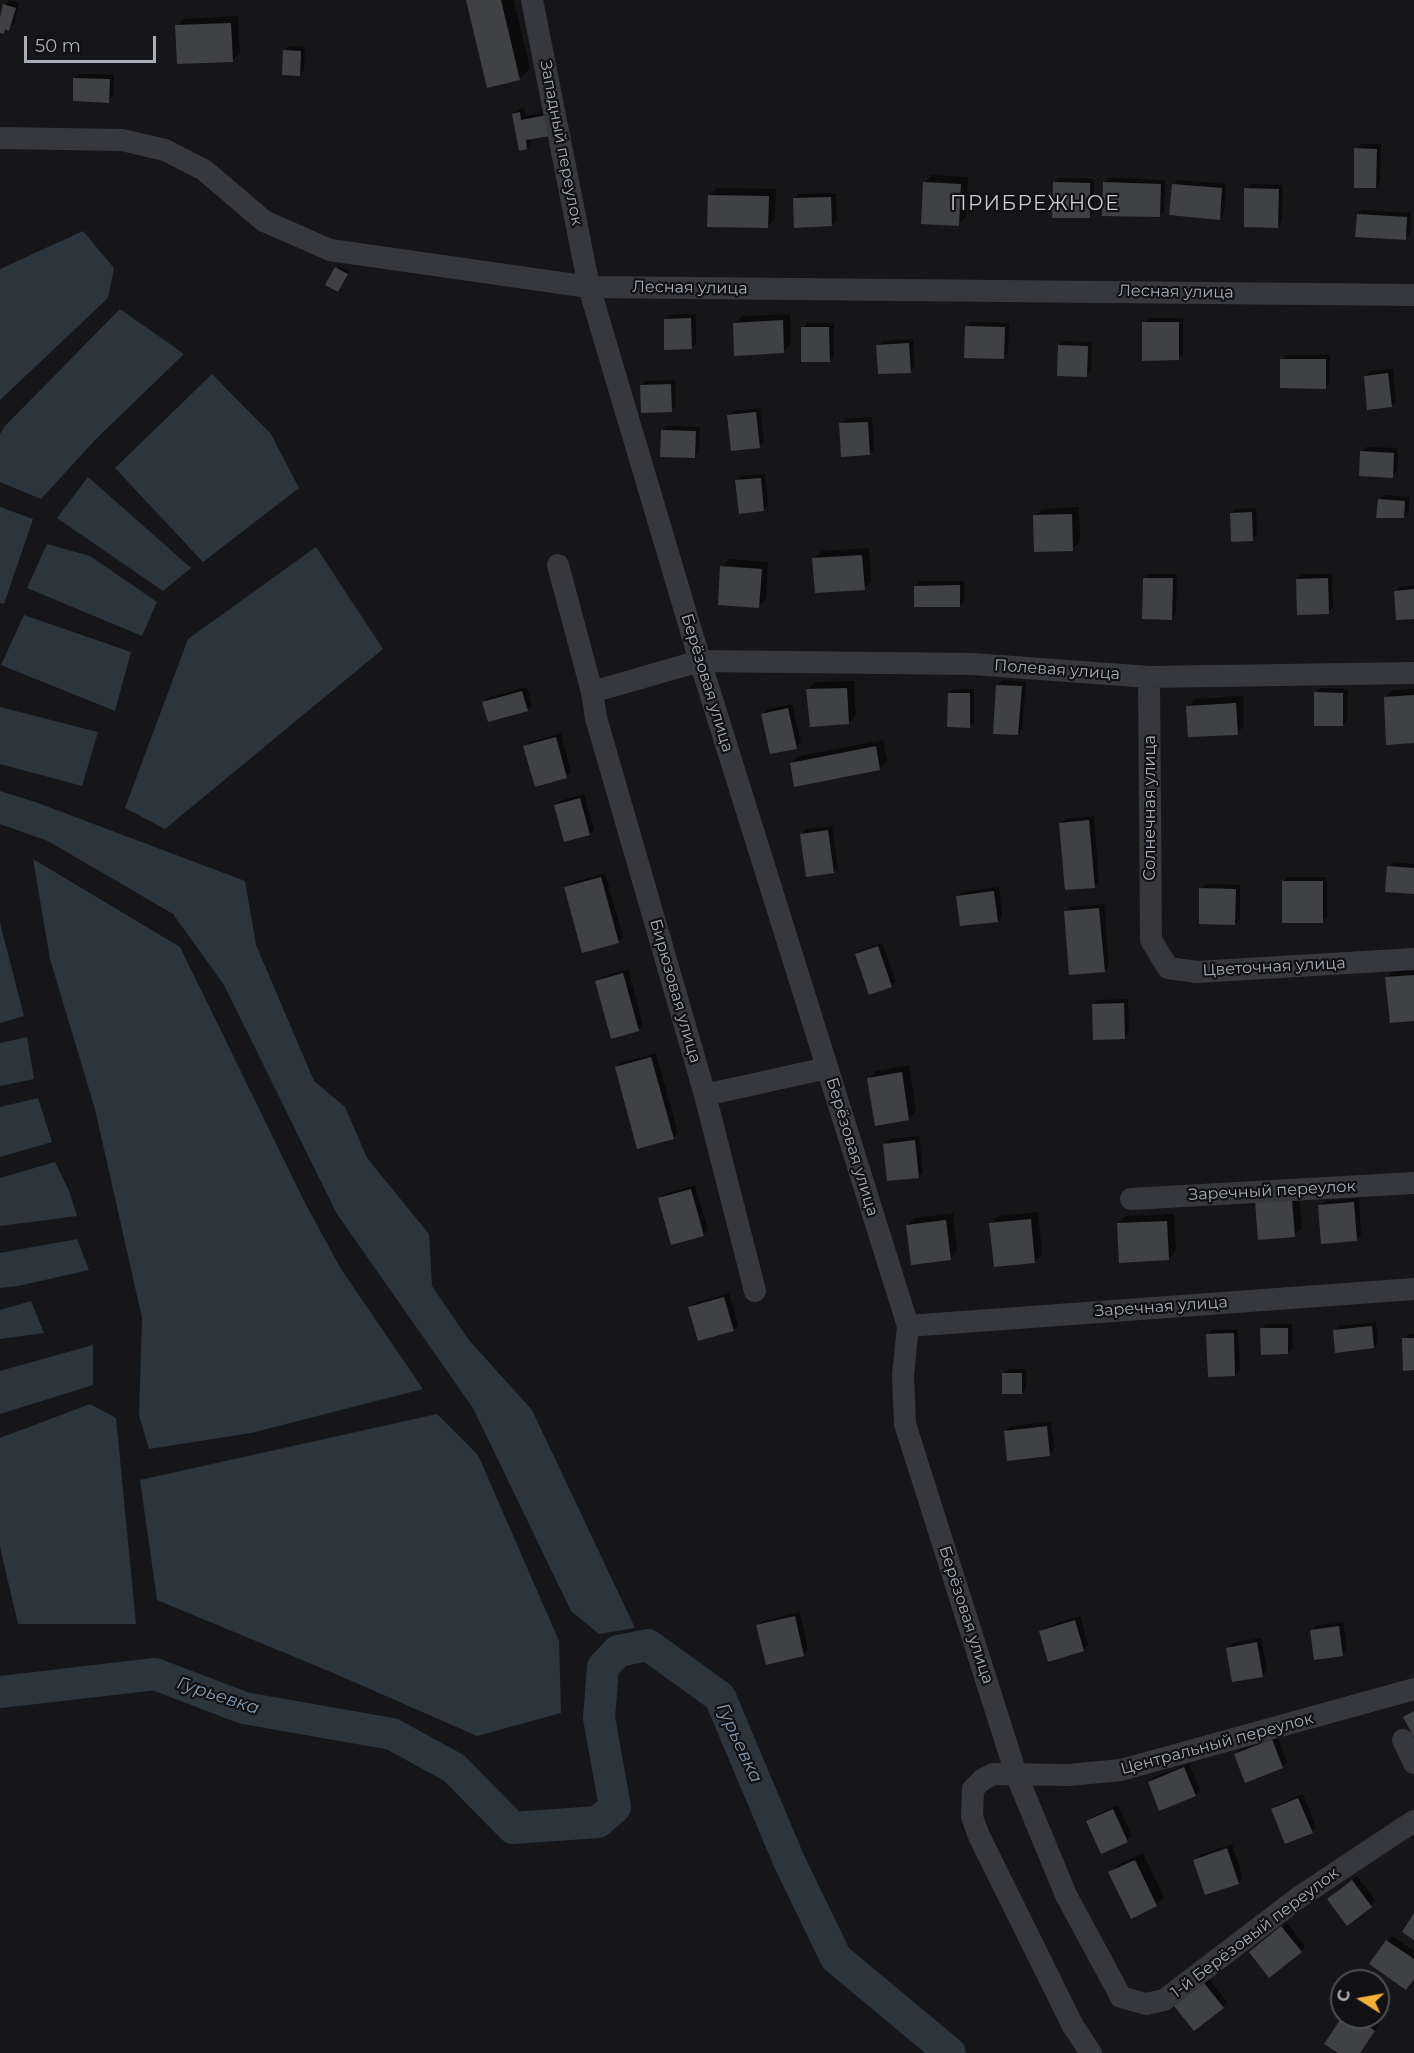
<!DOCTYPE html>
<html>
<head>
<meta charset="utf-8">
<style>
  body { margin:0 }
  #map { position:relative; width:1414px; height:2053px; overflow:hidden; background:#161618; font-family:Montserrat,sans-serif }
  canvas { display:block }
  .north { position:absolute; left:1330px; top:1969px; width:60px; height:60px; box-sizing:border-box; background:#111113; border:2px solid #4d4f55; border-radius:50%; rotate:281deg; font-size:16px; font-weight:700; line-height:24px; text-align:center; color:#a8adb8 }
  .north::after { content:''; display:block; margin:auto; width:21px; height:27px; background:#f2b134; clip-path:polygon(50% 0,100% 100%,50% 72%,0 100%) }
  .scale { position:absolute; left:24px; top:36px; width:132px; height:27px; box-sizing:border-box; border:3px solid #a8adb8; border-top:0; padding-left:8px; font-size:18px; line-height:21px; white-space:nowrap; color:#a8adb8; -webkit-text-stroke:4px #111113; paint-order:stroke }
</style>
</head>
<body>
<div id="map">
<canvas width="1414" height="2053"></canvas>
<div class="north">С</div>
<div class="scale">50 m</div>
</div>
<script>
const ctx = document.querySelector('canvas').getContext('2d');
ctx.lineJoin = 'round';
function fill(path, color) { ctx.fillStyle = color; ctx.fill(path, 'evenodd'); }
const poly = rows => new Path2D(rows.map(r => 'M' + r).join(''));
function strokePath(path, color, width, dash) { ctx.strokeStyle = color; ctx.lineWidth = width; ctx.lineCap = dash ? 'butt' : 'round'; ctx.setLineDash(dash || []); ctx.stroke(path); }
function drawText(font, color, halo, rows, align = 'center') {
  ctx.font = font + ' Montserrat,sans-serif'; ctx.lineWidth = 4.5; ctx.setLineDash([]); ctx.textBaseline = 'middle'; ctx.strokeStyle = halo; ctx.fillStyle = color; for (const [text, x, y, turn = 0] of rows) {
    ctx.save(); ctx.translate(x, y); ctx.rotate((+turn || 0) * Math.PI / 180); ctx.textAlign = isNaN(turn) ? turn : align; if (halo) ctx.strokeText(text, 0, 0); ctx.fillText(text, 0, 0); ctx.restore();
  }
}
const water = poly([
  [83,231,114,268,108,298,0,400,0,269],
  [120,309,184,354,97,438,41,499,0,482,0,434,5,426],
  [212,374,271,434,299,488,203,562,115,468],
  [88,477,191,568,163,591,57,518],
  [0,507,33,519,4,604,0,603],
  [47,544,90,556,157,602,142,636,27,588],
  [316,547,383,649,165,829,125,808,188,639],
  [24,615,131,652,115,711,1,665],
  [0,707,98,732,82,786,0,764],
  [0,791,38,803,245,881,256,945,314,1081,345,1107,367,1158,429,1234,432,1286,468,1339,532,1410,635,1628,599,1634,571,1611,473,1408,337,1214,224,985,173,914,48,841,0,824],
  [33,859,180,947,305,1203,341,1269,423,1389,251,1433,149,1449,139,1415,142,1318,95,1109,50,959],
  [0,923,24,1016,0,1023],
  [27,1037,34,1079,0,1086,0,1043],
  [38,1098,52,1142,0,1157,0,1107],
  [55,1162,69,1191,77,1216,0,1226,0,1178],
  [77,1239,89,1270,18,1286,0,1288,0,1253],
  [31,1301,44,1333,0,1339,0,1310],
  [93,1345,93,1385,0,1414,0,1371],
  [90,1404,116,1418,136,1624,18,1624,0,1547,0,1438],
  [437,1414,478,1455,559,1641,561,1713,477,1736,338,1675,157,1600,140,1480]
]);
const shadow = poly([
  [9,0,19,3,14,24,3,32,0,31,0,14,2,14,5,5],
  [468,0,514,0,530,69,519,79],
  [238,16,240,53,233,60,177,26,184,19],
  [289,46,305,47,304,70,300,74,284,51],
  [80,74,114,75,113,96,108,101,75,78],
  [524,108,526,116,551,111,531,138,531,143,527,148,514,114,519,109],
  [1361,144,1381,144,1380,182,1376,187,1356,149],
  [932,175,968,177,966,217,958,224,924,183],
  [1059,178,1094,179,1094,212,1089,217,1054,183],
  [1109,178,1165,180,1164,211,1159,216,1104,183],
  [1178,180,1226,184,1224,214,1219,218,1174,184],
  [1251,184,1283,185,1282,221,1278,226,1246,188],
  [717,188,776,189,775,219,768,226,710,196],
  [836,193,837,220,832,225,794,199,799,194],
  [1363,210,1411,213,1410,234,1405,238,1358,214],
  [338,266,349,271,340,288,327,284],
  [696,314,696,343,691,348,665,320,670,315],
  [790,314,791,344,784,351,734,324,742,316],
  [1149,318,1183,318,1183,354,1178,359,1144,323],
  [971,322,1009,323,1008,353,1003,357,966,327],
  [807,323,834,323,834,356,829,361,803,328],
  [913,339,915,366,910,371,878,346,883,341],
  [1065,341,1092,342,1091,371,1086,376,1060,345],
  [1286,355,1330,355,1330,382,1325,387,1282,360],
  [1393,369,1396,401,1391,406,1365,376,1370,371],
  [675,380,676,406,671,410,641,386,646,381],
  [760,408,764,442,759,447,728,416,733,411],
  [872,417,874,449,869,454,841,424,845,419],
  [667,426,700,427,699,452,694,457,662,431],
  [1366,447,1398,448,1397,471,1392,476,1361,452],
  [765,474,768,505,763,510,737,481,741,476],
  [1384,495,1409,497,1409,512,1404,516,1379,500],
  [1079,507,1080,542,1072,549,1035,516,1042,509],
  [1256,508,1257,535,1252,539,1231,514,1236,509],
  [869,548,871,581,864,589,814,559,822,551],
  [729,559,768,562,766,599,758,606,722,567],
  [1149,574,1177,574,1176,614,1171,618,1144,578],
  [1302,574,1332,574,1333,608,1328,612,1297,579],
  [920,581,964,581,965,600,960,605,916,586],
  [1414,585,1414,617,1395,591,1400,587],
  [1003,680,1026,682,1022,729,1017,734,998,685],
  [854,681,856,715,849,723,808,690,815,682],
  [527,687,532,705,527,710,484,702,489,697],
  [1320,688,1348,689,1347,720,1342,725,1316,693],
  [954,689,974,689,974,722,969,726,949,694],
  [1414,689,1414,741,1385,697,1393,690],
  [1243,696,1244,726,1237,733,1188,706,1195,699],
  [792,704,801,743,796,747,763,714,768,709],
  [561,733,571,772,566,776,525,747,530,742],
  [883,740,887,761,880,769,791,763,799,756],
  [584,794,594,829,589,834,555,805,560,801],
  [1094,816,1099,882,1095,886,1061,824,1066,819],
  [832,826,838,867,833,872,802,834,806,829],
  [1393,862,1414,864,1414,893,1389,867],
  [605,873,623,937,618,941,566,887,571,883],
  [1288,877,1327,877,1327,917,1322,921,1283,882],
  [1206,884,1240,885,1240,919,1235,924,1201,889],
  [999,887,1002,916,998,921,958,896,962,892],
  [1104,904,1109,966,1104,971,1065,912,1070,907],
  [882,943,896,981,891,986,856,955,861,950],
  [1414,968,1414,1019,1387,978,1394,970],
  [628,969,643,1025,638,1030,597,981,602,977],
  [1128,999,1129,1033,1125,1038,1094,1005,1098,1000],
  [656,1053,678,1133,673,1138,617,1068,621,1063],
  [909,1065,916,1111,909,1119,869,1078,876,1071],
  [919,1136,923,1172,918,1177,885,1144,890,1139],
  [695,1185,708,1230,703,1235,660,1198,664,1194],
  [1299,1192,1302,1228,1294,1235,1259,1238],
  [1359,1198,1361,1235,1357,1239,1320,1206,1325,1201],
  [1038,1212,1042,1254,1034,1262,991,1223,998,1216],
  [953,1213,957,1251,950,1259,908,1225,915,1218],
  [1174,1214,1176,1251,1168,1259,1118,1223,1126,1216],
  [729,1293,738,1325,733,1330,690,1307,695,1303],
  [1376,1322,1378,1342,1374,1347,1335,1331,1339,1326],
  [1266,1324,1292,1324,1293,1348,1288,1353,1262,1329],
  [1238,1329,1240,1370,1235,1375,1208,1335,1212,1330],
  [1409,1334,1414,1334,1414,1369,1404,1339],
  [1009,1369,1027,1369,1026,1388,1022,1393,1004,1373],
  [1051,1422,1054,1449,1050,1454,1006,1431,1010,1426],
  [800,1612,808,1650,804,1654,758,1625,763,1621],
  [1080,1616,1088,1645,1083,1650,1041,1631,1046,1627],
  [1343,1622,1347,1649,1342,1654,1311,1631,1316,1626],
  [1261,1638,1267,1671,1263,1675,1228,1648,1233,1643],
  [1277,1735,1287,1762,1283,1767,1246,1781,1236,1754,1240,1749],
  [1189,1764,1200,1790,1195,1795,1149,1782,1154,1777],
  [1303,1794,1316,1827,1312,1832,1273,1809,1278,1805],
  [1118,1805,1132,1836,1127,1841,1088,1821,1092,1817],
  [1232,1844,1243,1878,1239,1882,1206,1893,1195,1860,1200,1855],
  [1143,1853,1164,1897,1156,1905,1110,1873,1118,1865],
  [1357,1876,1376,1901,1347,1924,1333,1894],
  [1287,1923,1305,1946,1301,1951,1255,1948],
  [1392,1936,1414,1951,1414,1978,1371,1964],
  [1209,1979,1227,2002,1223,2007,1181,2001],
  [1344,2017,1366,2017,1379,2025,1360,2053,1340,2053]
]);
const river = poly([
  [0,1692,155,1674,244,1708,392,1734,454,1768,513,1828,598,1822,615,1807,599,1718,603,1667,618,1651,648,1645,720,1697,789,1861,836,1958,950,2053]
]);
const building = poly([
  [466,0,501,0,520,80,487,88],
  [3,4,16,8,9,31,5,29,4,34,0,33,0,17],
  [231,23,233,62,177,64,175,25],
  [283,50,301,51,300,76,282,75],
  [73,78,110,79,109,103,73,101],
  [520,112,521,120,547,115,550,136,526,140,527,149,519,151,512,114],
  [1354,148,1377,149,1376,188,1354,188],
  [923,182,961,184,959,226,921,224],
  [1053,182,1090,183,1090,218,1052,218],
  [1103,182,1161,184,1160,217,1102,216],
  [1172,184,1222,188,1220,220,1169,215],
  [1244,188,1279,189,1278,228,1244,227],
  [708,195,769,196,768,228,707,227],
  [831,197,832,226,794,228,793,198],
  [1357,214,1407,217,1406,240,1355,237],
  [335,267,348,274,338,292,325,285],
  [691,318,692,349,664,350,664,319],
  [783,320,784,353,734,356,733,323],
  [1142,322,1179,322,1179,360,1142,361],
  [965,326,1005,327,1004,359,964,358],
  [801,327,829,327,830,362,801,362],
  [909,343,911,373,878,374,876,345],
  [1058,345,1088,346,1087,377,1057,376],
  [1280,359,1326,359,1326,389,1280,388],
  [1388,373,1392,407,1367,410,1364,376],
  [671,384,672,412,641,413,640,385],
  [756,412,760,448,731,451,727,415],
  [868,422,870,455,841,457,839,423],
  [661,430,696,431,695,458,660,457],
  [1360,451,1394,453,1393,478,1359,476],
  [761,478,764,511,739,514,735,480],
  [1378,499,1405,501,1404,518,1376,518],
  [1252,512,1253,541,1231,542,1230,513],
  [1072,514,1073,551,1034,552,1033,515],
  [862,555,865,590,815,593,812,558],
  [720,566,762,569,759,608,718,605],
  [1143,578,1173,578,1172,620,1142,619],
  [1328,578,1329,614,1297,615,1296,579],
  [960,585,960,607,914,607,914,586],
  [1414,589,1414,619,1396,620,1394,591],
  [996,685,1022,686,1018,735,993,734],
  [847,688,849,724,810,727,806,689],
  [522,691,528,711,488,722,482,702],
  [1314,692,1343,693,1343,726,1314,726],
  [948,693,970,693,970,728,947,727],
  [1414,695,1414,743,1386,745,1384,697],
  [1236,703,1238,735,1188,737,1186,706],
  [788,708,797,749,770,754,761,714],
  [556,737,567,778,535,787,523,746],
  [876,746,880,770,794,787,790,763],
  [580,798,590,835,564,842,554,805],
  [1089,820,1095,888,1065,890,1059,823],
  [828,830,834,873,806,877,800,834],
  [1387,866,1414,868,1414,894,1385,892],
  [601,877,619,943,582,953,564,887],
  [1282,881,1323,881,1323,923,1282,923],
  [1199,888,1236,889,1235,925,1199,924],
  [994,891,998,922,960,926,956,896],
  [1099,908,1105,972,1069,975,1064,911],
  [878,946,892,987,869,995,855,954],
  [623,973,639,1031,611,1039,595,981],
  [1414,975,1414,1021,1390,1023,1385,977],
  [1124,1003,1125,1039,1093,1040,1092,1004],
  [651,1057,674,1139,637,1149,615,1067],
  [902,1072,909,1120,875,1126,867,1078],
  [915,1140,919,1178,887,1181,883,1144],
  [691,1189,704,1236,671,1245,658,1198],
  [1292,1199,1295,1237,1258,1240,1255,1201],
  [1354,1202,1357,1241,1321,1244,1318,1205],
  [1031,1219,1035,1263,994,1267,989,1223],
  [946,1220,951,1260,911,1265,906,1225],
  [1167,1221,1169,1260,1119,1263,1117,1223],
  [724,1297,734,1331,698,1341,688,1307],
  [1372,1326,1374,1348,1335,1353,1333,1330],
  [1260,1328,1288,1328,1288,1354,1261,1355],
  [1234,1333,1235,1376,1208,1377,1206,1334],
  [1402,1338,1414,1338,1414,1370,1403,1371],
  [1002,1373,1022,1373,1022,1394,1002,1394],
  [1047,1426,1050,1456,1007,1461,1004,1431],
  [795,1616,804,1656,766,1665,756,1625],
  [1075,1620,1084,1651,1048,1662,1039,1631],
  [1339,1626,1343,1656,1314,1660,1310,1630],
  [1257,1642,1263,1677,1232,1682,1226,1648],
  [1414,1711,1414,1737,1403,1717],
  [1272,1739,1283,1768,1245,1783,1234,1754],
  [1184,1767,1196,1796,1159,1811,1148,1782],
  [1298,1798,1313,1833,1285,1844,1271,1809],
  [1113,1809,1128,1842,1101,1854,1086,1821],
  [1227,1848,1239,1884,1205,1895,1193,1860],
  [1135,1860,1157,1906,1131,1919,1108,1872],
  [1352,1880,1372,1907,1347,1926,1327,1899],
  [1414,1913,1414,1940,1402,1932],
  [1281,1926,1302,1952,1269,1978,1249,1952],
  [1386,1940,1414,1959,1414,1979,1406,1990,1369,1964],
  [1204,1983,1224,2008,1194,2031,1174,2006],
  [1342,2017,1355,2017,1375,2031,1360,2053,1338,2053,1324,2044]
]);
const minor = poly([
  [532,0,589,287,700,661,908,1326,903,1375,905,1424,1016,1774,1066,1895,1121,1997,1146,2004,1164,2000,1298,1898,1414,1821],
  [0,138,122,140,165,150,204,170,264,221,330,250,589,287,1414,295],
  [558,565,592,692],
  [1149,677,1151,940,1168,968,1197,972,1414,959],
  [705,1095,827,1068],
  [1131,1199,1414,1183],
  [755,1291,705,1095,596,718,592,692,700,661,973,664,1149,677,1414,673],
  [908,1326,1414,1289],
  [1403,1740,1414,1763],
  [1091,2053,1073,2026,979,1836,972,1817,973,1789,982,1780,993,1774,1069,1775,1121,1770,1414,1689]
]);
const streetNames = [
  ["Западный переулок",561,143,79],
  ["Лесная улица",690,288,1],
  ["Лесная улица",1176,292,1],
  ["Полевая улица",1057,670,4],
  ["Берёзовая улица",707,683,73],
  ["Солнечная улица",1150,808,-90],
  ["Цветочная улица",1274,967,-3],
  ["Бирюзовая улица",675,991,74],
  ["Берёзовая улица",852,1147,73],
  ["Заречный переулок",1272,1191,-3],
  ["Заречная улица",1161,1307,-4],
  ["Берёзовая улица",966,1615,72],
  ["Центральный переулок",1217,1744,-15],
  ["1-й Берёзовый переулок",1255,1933,-37]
];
const waterNames = [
  ["Гурьевка",218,1696,18],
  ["Гурьевка",739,1743,65]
];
const quarterNames = [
  ["ПРИБРЕЖНОЕ",1035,204]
];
fill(water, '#2c353c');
fill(shadow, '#0007');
strokePath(river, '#2c353c', 32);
fill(building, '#404145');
strokePath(minor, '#37383d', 22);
drawText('16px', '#a8adb8', '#111113', streetNames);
drawText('italic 18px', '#7f9bb3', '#111113', waterNames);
ctx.letterSpacing = '1.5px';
drawText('20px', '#c9ccd4', '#111113', quarterNames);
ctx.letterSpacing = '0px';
</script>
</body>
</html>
